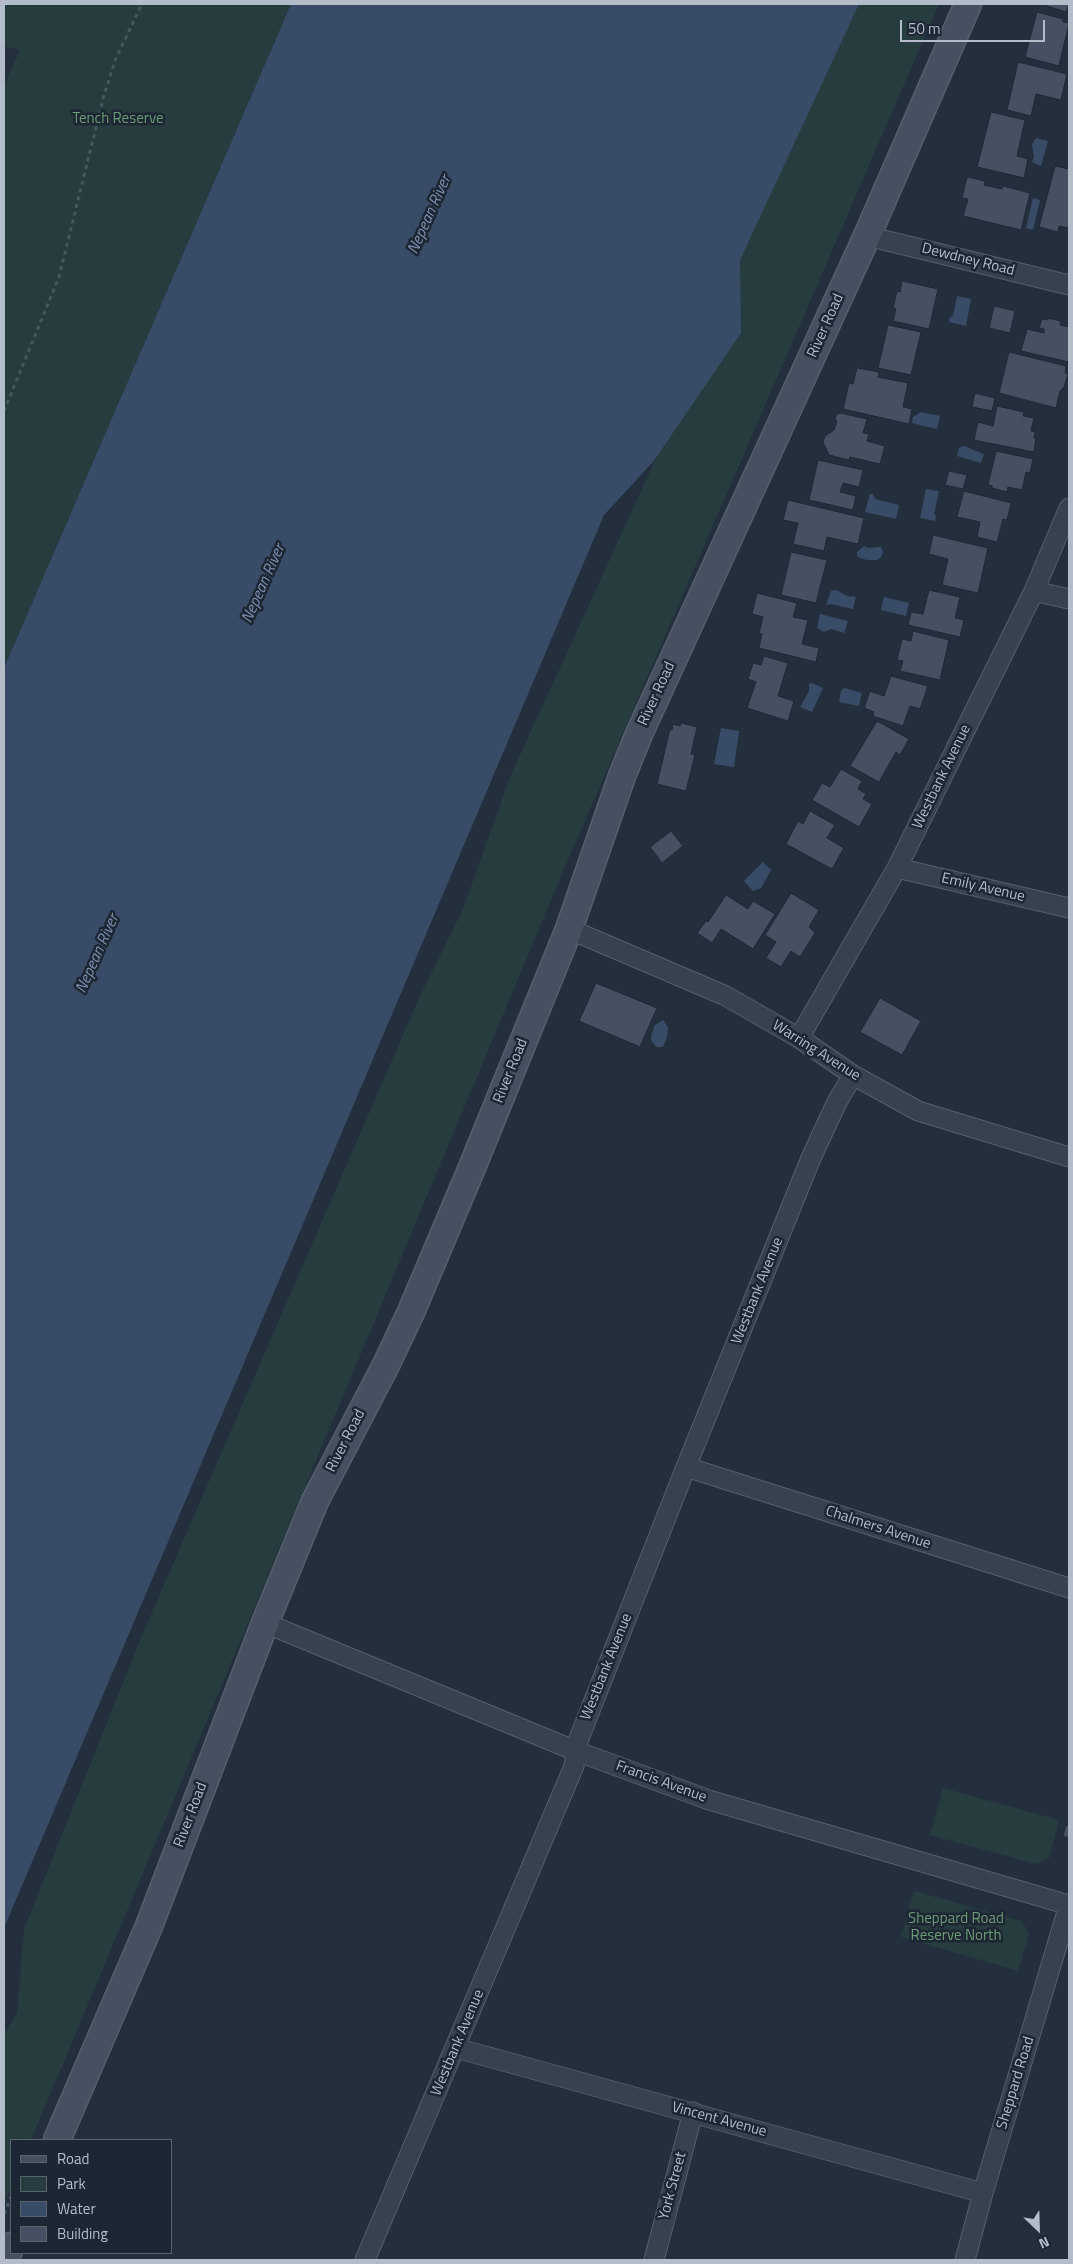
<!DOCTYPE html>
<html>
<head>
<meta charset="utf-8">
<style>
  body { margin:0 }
  #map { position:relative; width:1073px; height:2264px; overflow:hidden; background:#242f3e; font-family:"Titillium Web",sans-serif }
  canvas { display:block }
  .frame { position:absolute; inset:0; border:5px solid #b4bcc9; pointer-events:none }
  .legend { position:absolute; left:10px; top:2139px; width:162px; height:115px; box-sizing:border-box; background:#1d2633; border:1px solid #59626f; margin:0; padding:6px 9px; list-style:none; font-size:15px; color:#b4bcc9 }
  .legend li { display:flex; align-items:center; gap:10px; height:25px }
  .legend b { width:25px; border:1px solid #59626f }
  .north { position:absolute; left:1013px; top:2204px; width:50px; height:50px; -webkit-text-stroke:4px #1d2633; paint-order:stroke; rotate:156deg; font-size:14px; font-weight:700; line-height:20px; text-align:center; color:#b4bcc9 }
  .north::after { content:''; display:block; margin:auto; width:18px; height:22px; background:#b4bcc9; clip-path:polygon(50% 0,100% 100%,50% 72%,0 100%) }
  .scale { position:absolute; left:900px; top:20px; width:145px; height:22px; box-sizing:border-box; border:2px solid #b4bcc9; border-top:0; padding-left:6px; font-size:15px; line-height:18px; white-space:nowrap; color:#b4bcc9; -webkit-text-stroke:4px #1d2633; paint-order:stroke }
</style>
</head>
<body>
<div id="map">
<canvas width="1073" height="2264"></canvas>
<div class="frame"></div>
<ul class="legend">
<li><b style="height:6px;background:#465061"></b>Road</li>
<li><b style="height:14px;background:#263c3f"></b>Park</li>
<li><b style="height:14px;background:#394c67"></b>Water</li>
<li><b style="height:14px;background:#455162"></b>Building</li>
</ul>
<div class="north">N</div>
<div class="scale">50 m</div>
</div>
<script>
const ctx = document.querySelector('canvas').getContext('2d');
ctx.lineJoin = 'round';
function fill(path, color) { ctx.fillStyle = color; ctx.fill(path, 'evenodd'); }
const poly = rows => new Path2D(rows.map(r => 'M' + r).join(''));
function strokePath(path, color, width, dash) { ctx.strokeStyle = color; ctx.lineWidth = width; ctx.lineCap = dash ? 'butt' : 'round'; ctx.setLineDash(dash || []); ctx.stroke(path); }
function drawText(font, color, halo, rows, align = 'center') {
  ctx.font = font + ' "Titillium Web",sans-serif'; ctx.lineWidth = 5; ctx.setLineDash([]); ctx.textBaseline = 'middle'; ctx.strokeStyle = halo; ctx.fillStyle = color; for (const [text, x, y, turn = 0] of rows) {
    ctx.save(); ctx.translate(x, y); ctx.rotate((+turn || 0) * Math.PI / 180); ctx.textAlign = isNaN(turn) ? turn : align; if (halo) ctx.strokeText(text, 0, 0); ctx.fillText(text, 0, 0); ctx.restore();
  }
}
const green = poly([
  [4,4,291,4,4,668,4,86,20,50,4,46],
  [855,4,939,4,565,867,31,2140,11,2140,11,2188,4,2206,4,2035,17,2013,24,1929,143,1633,419,998,463,909,510,777,676,415,741,245],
  [943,1788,1059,1820,1049,1858,1036,1864,930,1835],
  [914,1891,1022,1921,1029,1934,1018,1971,901,1937]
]);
const water = poly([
  [291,4,859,4,740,260,741,333,653,462,604,515,4,1928,4,668],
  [1036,138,1048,141,1041,166,1032,162,1034,157,1032,144],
  [1033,198,1040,200,1033,230,1026,228],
  [957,296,971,299,966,326,949,322,950,317,953,316],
  [921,412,940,416,937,429,912,423,913,417],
  [964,446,984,454,981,463,957,456,959,448],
  [926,489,939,491,934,514,936,516,935,521,920,518],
  [870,494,873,494,875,499,899,505,896,519,865,512],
  [864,546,868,548,881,547,883,552,881,557,877,560,867,560,860,558,857,556,857,552],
  [836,590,849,597,852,596,856,597,853,609,831,604,826,605,831,591],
  [884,597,909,603,906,616,881,610],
  [820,614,848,621,844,633,831,629,824,632,817,628],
  [812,683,823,688,812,712,800,707,809,691,809,684],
  [844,688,862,693,859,706,839,702,841,691],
  [721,728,739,731,734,767,714,764],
  [763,862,771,870,761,888,753,891,744,881],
  [663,1020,668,1027,667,1037,663,1047,656,1047,651,1040,652,1033,655,1025]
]);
const building = poly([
  [1041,4,1069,4,1066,12,1041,4],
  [1037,12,1063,19,1063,22,1069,23,1059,66,1025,57,1037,12],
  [1018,62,1067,74,1061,100,1036,94,1031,116,1007,110,1018,62],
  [991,112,1025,120,1017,156,1028,159,1024,178,977,167,991,112],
  [1055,166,1069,169,1069,228,1059,226,1058,232,1039,227,1055,166],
  [967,177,985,181,984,185,1002,189,1003,186,1030,193,1021,230,963,216,968,199,962,198,967,177],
  [902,281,938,289,929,329,893,321,896,309,893,308,897,291,900,292,902,281],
  [994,306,1015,311,1010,333,989,328,994,306],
  [1048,318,1061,321,1060,325,1069,327,1069,362,1021,351,1027,329,1044,333,1044,329,1039,328,1042,319,1048,320,1048,318],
  [888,325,921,332,911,375,878,368,888,325],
  [1009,352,1066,366,1065,373,1068,374,1064,387,1060,391,1056,408,999,393,1009,352],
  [857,368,879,372,878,377,908,383,903,407,912,409,909,424,843,409,849,383,853,384,857,368],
  [975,393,995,398,992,411,972,407,975,393],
  [997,406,1024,412,1023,416,1034,418,1031,431,1035,432,1034,438,1036,438,1034,452,974,440,978,422,993,426,997,406],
  [840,413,867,419,863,433,869,434,867,441,885,446,880,464,850,457,849,460,829,455,823,442,825,436,834,430,837,422,835,419,836,415,840,413],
  [996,451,1033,459,1030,473,1026,472,1022,490,1008,487,1007,492,992,488,992,486,988,485,996,451],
  [818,460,863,470,859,487,843,483,840,492,856,496,853,510,809,500,818,460],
  [949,471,967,475,963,489,945,485,949,471],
  [964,491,1011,503,1007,520,1003,519,997,542,977,537,980,522,957,517,964,491],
  [788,500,864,518,858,544,827,537,824,551,793,544,798,523,783,520,788,500],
  [933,535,988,548,978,593,942,585,948,559,929,554,933,535],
  [791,552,827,560,816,603,781,595,791,552],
  [929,590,960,597,955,618,964,620,960,637,908,625,911,612,923,614,929,590],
  [757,593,797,603,793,617,808,620,802,644,819,648,816,662,759,648,762,634,759,633,763,617,752,614,757,593],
  [913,631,949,640,940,680,900,671,903,661,897,660,902,639,911,641,913,631],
  [764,656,788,663,778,696,794,701,788,721,747,708,756,682,748,679,753,663,761,665,764,656],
  [891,676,928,686,920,709,910,706,903,726,873,716,874,712,864,708,870,691,884,696,891,676],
  [877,721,909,739,900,755,896,752,879,782,850,766,877,721],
  [681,723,697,727,691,754,695,755,686,791,657,784,670,729,672,730,673,724,680,726,681,723],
  [841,769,862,781,858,789,866,794,863,799,872,804,859,827,812,800,822,783,830,787,841,769],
  [810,811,835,825,827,838,844,848,832,869,786,844,798,821,803,824,810,811],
  [671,831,683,846,662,863,650,847,671,831],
  [791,893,819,910,809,927,815,933,800,957,791,951,781,967,766,958,776,942,765,935,791,893],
  [726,895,748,909,753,901,775,914,753,949,721,929,712,943,697,933,706,921,708,922,726,895],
  [596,983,657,1008,640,1047,579,1021,596,983],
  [880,998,921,1021,902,1055,860,1032,880,998],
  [1066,1825,1069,1826,1069,1838,1063,1836,1066,1825]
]);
const path = poly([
  [4,411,59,277,104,95,116,58,142,4],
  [4,2214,11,2197]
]);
const street = poly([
  [867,236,1069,285],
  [1034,591,1069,599],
  [897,868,1069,908],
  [569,929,726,996,799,1038,853,1075,918,1111,1069,1157],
  [799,1038,897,868,1034,591,1069,508],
  [686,1467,1069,1588],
  [265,1623,576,1751,709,1800,1069,1905],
  [456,2048,983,2193],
  [365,2260,574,1766,578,1741,686,1467,811,1158,837,1102,853,1075],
  [654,2260,693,2112],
  [965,2260,983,2193,1069,1905]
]);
const secondary = poly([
  [57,2140,149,1926,265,1623,315,1501,386,1365,411,1312,471,1170,569,929,622,776,639,734,867,236,968,4],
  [5,2260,11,2246]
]);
const parkNames = [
  ["Tench Reserve",118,119],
  ["Sheppard Road",956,1919],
  ["Reserve North",956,1936]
];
const streetNames = [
  ["Dewdney Road",968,260,14],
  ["River Road",826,326,-66],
  ["River Road",657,694,-65],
  ["Westbank Avenue",942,777,-64],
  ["Emily Avenue",983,888,13],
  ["Warring Avenue",816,1051,32],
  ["River Road",511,1071,-68],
  ["Westbank Avenue",758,1291,-68],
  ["River Road",346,1441,-63],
  ["Chalmers Avenue",878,1528,18],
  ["Westbank Avenue",607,1667,-68],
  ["Francis Avenue",661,1782,20],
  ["River Road",191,1815,-69],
  ["Westbank Avenue",458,2043,-67],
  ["Sheppard Road",1016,2083,-73],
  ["Vincent Avenue",719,2120,15],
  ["York Street",673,2186,-75]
];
const waterNames = [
  ["Nepean River",430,215,-66],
  ["Nepean River",264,584,-66],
  ["Nepean River",98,954,-66]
];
fill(green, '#263c3f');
fill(water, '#394c67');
fill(building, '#455162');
strokePath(building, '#1f2835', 1);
strokePath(street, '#565f6c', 21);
strokePath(secondary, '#565f6c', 29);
strokePath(path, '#44595c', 3, [4, 4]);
strokePath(street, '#38414e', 19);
strokePath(secondary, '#465061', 26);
drawText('15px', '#6b9a76', '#1d2633', parkNames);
drawText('15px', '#b4bcc9', '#1d2633', streetNames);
drawText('italic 16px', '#7c92b1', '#1d2633', waterNames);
</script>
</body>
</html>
